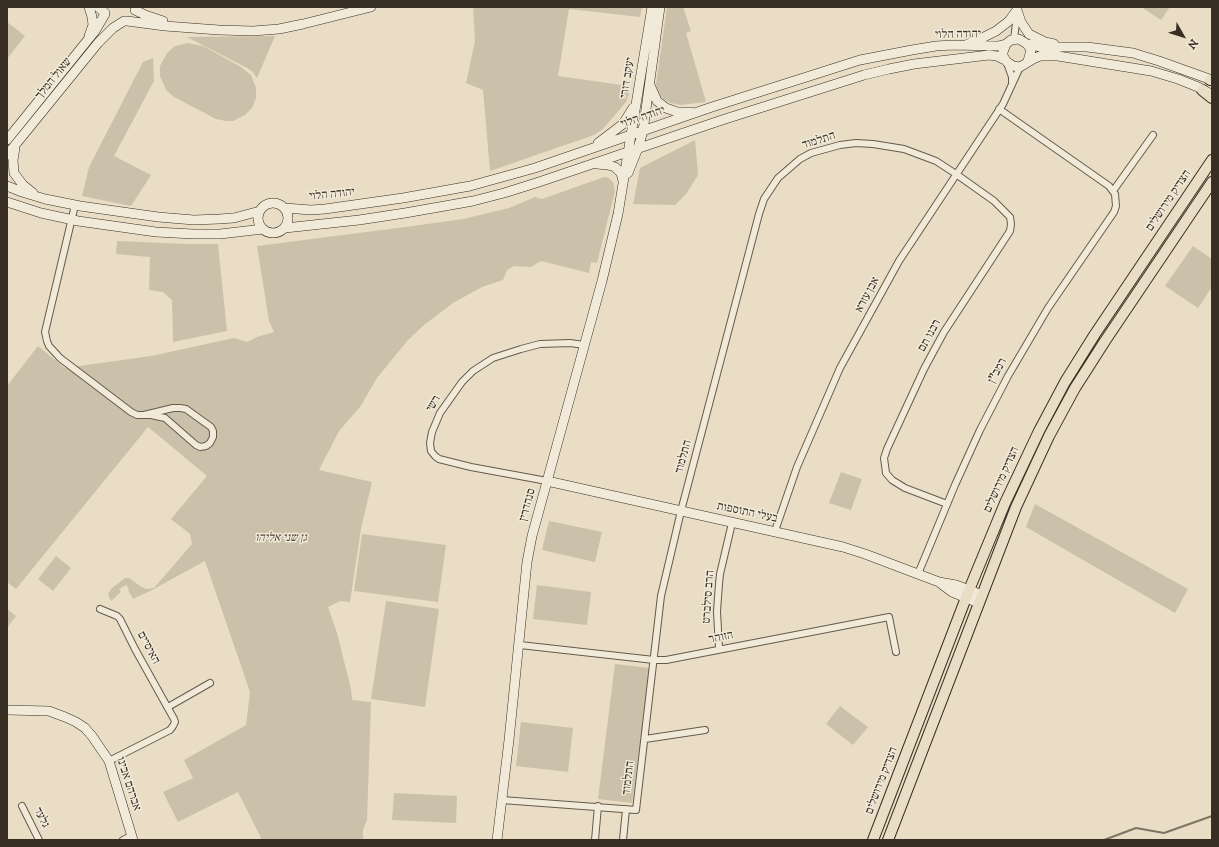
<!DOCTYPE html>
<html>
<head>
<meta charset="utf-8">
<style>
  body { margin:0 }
  #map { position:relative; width:1219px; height:847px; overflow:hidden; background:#e9dec5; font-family:"IM FELL DW Pica",serif }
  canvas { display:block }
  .frame { position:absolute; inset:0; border:8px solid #392e23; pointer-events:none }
  .north { position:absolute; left:1163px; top:16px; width:40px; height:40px; -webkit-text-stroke:3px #f1ead9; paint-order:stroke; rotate:129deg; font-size:11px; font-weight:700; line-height:16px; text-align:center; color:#392e23 }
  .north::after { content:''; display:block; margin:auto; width:14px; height:18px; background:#392e23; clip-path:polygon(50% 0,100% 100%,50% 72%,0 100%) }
</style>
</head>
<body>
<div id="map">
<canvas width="1219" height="847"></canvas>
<div class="frame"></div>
<div class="north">N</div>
</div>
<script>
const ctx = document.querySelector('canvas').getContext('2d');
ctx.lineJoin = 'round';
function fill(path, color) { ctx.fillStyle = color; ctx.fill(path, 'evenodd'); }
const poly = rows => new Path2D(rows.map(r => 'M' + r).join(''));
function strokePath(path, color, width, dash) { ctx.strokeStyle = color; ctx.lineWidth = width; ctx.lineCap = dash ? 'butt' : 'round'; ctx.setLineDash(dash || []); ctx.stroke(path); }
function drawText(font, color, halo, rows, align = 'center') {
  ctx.font = font + ' "IM FELL DW Pica","Frank Ruhl Libre",serif'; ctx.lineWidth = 3; ctx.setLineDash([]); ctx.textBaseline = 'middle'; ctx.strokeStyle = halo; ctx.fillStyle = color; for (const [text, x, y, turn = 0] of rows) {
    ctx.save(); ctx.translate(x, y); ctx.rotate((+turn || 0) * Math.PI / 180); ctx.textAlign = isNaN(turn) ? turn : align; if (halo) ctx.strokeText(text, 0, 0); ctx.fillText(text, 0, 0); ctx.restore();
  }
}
const green = poly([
  [473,7,642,7,640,17,569,9,558,76,629,86,629,94,626,102,603,129,594,135,490,171,483,90,466,83,475,41],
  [667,7,683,7,691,31,686,33,706,102,680,105,671,103,663,99,657,91,656,84],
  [1141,7,1170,7,1161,20],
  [7,22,25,36,7,59],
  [275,36,257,78,253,72,247,68,187,37],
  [188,43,203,46,241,67,251,75,256,88,256,98,252,108,245,115,233,121,226,121,216,119,174,97,166,90,160,76,160,66,163,60,168,52,175,46],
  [153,58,154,81,114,156,151,175,131,206,82,196,89,167,143,62],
  [695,140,698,175,686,194,675,205,633,204,640,168],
  [604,177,609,178,613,182,615,191,597,263,591,262,589,273,541,261,531,267,514,266,507,270,503,280,482,287,453,303,424,325,408,340,377,378,360,407,339,431,319,470,372,482,361,529,350,602,340,601,328,607,337,633,351,689,352,700,371,702,367,820,363,830,363,840,262,840,238,792,178,822,163,792,193,778,184,760,246,725,250,692,205,561,152,590,133,599,128,590,129,589,126,585,119,589,121,592,111,601,108,594,111,589,125,578,129,578,140,586,146,589,154,588,192,544,190,534,171,519,207,476,148,427,16,589,7,582,7,386,38,346,65,368,151,356,234,338,247,342,257,337,274,332,269,321,257,246,413,226,463,219,509,208,535,197,542,199],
  [117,241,187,244,218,244,227,331,173,342,172,300,163,292,149,290,150,257,116,254],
  [1193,246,1212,259,1212,287,1198,308,1165,286],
  [841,472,862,479,851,510,829,503],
  [1035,504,1188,589,1175,613,1026,527],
  [549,521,602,532,595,562,542,550],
  [362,534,446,545,438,602,354,591],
  [56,556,71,568,53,591,38,579],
  [537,585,591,592,587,625,533,619],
  [386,601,439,609,425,707,371,699],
  [7,609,16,616,7,628],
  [615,664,650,668,632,803,598,799],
  [840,706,868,727,853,745,826,724],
  [521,722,573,728,568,772,516,766],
  [394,793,457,796,456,823,392,820]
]);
const stream = poly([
  [1104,840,1136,828,1164,833,1212,816]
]);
const street = poly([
  [1014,39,1017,15],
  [1007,63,1012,77,1012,82],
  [1113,191,1153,135],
  [75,205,45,332,47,341,49,346,60,358,131,412,137,415,151,415,165,418,196,445,200,447,206,446,210,443,213,437,213,431,211,427,186,409,180,408,173,408,144,415],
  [547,481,471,467,439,459,435,456,431,451,430,443,432,432,440,413,462,382,473,371,493,358,521,349,540,344,570,343,584,345],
  [775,531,797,467,840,368,899,261,1003,104,1020,67],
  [918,574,955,485,980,430,1008,376,1048,308,1114,212,1116,206,1115,194,1109,186,999,109],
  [100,609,117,616,120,619,135,649,174,719,175,722,173,726,170,730,109,761],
  [520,645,654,660,666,660,889,617,896,652],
  [719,649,717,611,719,584,720,574,732,523],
  [168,707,210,683],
  [645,739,705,730],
  [502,800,636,810,661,596,681,511,759,214,764,199,778,178,800,159,811,153,840,145,856,143,873,144,904,149,936,161,956,174,994,201,1010,217,1011,224,1010,231,944,332,924,369,887,449,884,458,886,473,892,480,905,488,947,504],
  [22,806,39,840],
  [123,840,131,836],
  [595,840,598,806],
  [623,840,626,809]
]);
const secondary = poly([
  [98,7,105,13],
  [135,10,145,15,163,21],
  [1017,10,1021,22,1029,34,1045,42,1054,44],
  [127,21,165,26,219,30,253,31,279,29,303,24,371,7],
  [89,36,93,25,92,17,89,7],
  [968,44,980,39,996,31,1009,21,1017,10],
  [1027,44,1041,47,1087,47,1133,53,1159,61,1212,80],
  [1028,61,1031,50,1027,44,1019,39,1011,40,1006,44,1003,52,1003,56,1007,62,1013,66,1020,67,1035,58,1040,56,1058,56,1151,71,1178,79,1198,87,1209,93],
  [650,85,657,101,666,108,677,112,691,112],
  [7,140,95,31,105,14],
  [598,143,623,124,633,108],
  [15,148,13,160,14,173,23,185,33,193],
  [7,155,98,43,113,28,124,21],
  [597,164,608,165,615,167,621,173,623,181],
  [628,173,638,148,643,131,660,7],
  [7,186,22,192,45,199,80,206,158,217,194,220,219,219,234,218,260,211],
  [7,202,41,213,78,221,156,232,193,234,220,234,263,229],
  '258 218a15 15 0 1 1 30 0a15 15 0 1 1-30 0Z',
  [285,208,311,210,325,209,403,198,470,186,535,168,712,107,860,60,912,50,936,46,953,45,998,46,1006,44],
  [285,228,359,220,405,213,473,201,504,193,539,182,722,120,864,75,889,69,914,64,989,55,997,56,1005,60],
  [547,481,843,547,865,554,939,582,956,585,982,595],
  [940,583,952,592,979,603],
  [7,710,49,711,65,717,76,722,85,728,92,736,109,761,133,840],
  [497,840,509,740,527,562,532,536,602,281,618,214,652,7]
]);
const primary = poly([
  [1210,80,1212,80],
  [1202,90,1212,98],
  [873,840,969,590,1005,503,1039,431,1065,382,1095,334,1212,160],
  [888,840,1016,507,1049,436,1075,388,1105,341,1212,182]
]);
const streetNames = [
  ["יהודה הלוי",958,35,-1],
  ["יעקב דורי",628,78,-81],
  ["שאול המלך",54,79,-51],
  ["יהודה הלוי",643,118,-19],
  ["התלמוד",819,141,-18],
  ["יהודה הלוי",332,195,-6],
  ["הצדיק מירושלים",1169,201,-56],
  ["אבן עזרא",868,295,-61],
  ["רבנו תם",930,336,-61],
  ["רמב\"ן",998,371,-62],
  ["רשי",434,404,-60],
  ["התלמוד",684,457,-75],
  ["הצדיק מירושלים",1002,480,-66],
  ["סנהדרין",528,505,-75],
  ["בעלי התוספות",747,513,12],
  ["הרב סילברט",709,597,-86],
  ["הזוהר",721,638,-11],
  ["האיסיים",148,648,62],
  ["התלמוד",629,778,-83],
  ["הצדיק מירושלים",882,781,-69],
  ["אברהם אבינו",128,784,72],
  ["גלעד",41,818,63]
];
const parkNames = [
  ["גן שני אליהו",281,539]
];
fill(green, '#cbc0a9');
strokePath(stream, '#7f7463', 2);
strokePath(street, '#655a4c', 8);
strokePath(secondary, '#392e23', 10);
strokePath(primary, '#392e23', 12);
strokePath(street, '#f1ead9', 6);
strokePath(secondary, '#f1ead9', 9);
strokePath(primary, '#e9dec5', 10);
drawText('12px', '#392e23', '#f1ead9', streetNames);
drawText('italic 12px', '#564b3e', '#f1ead9', parkNames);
</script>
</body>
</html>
